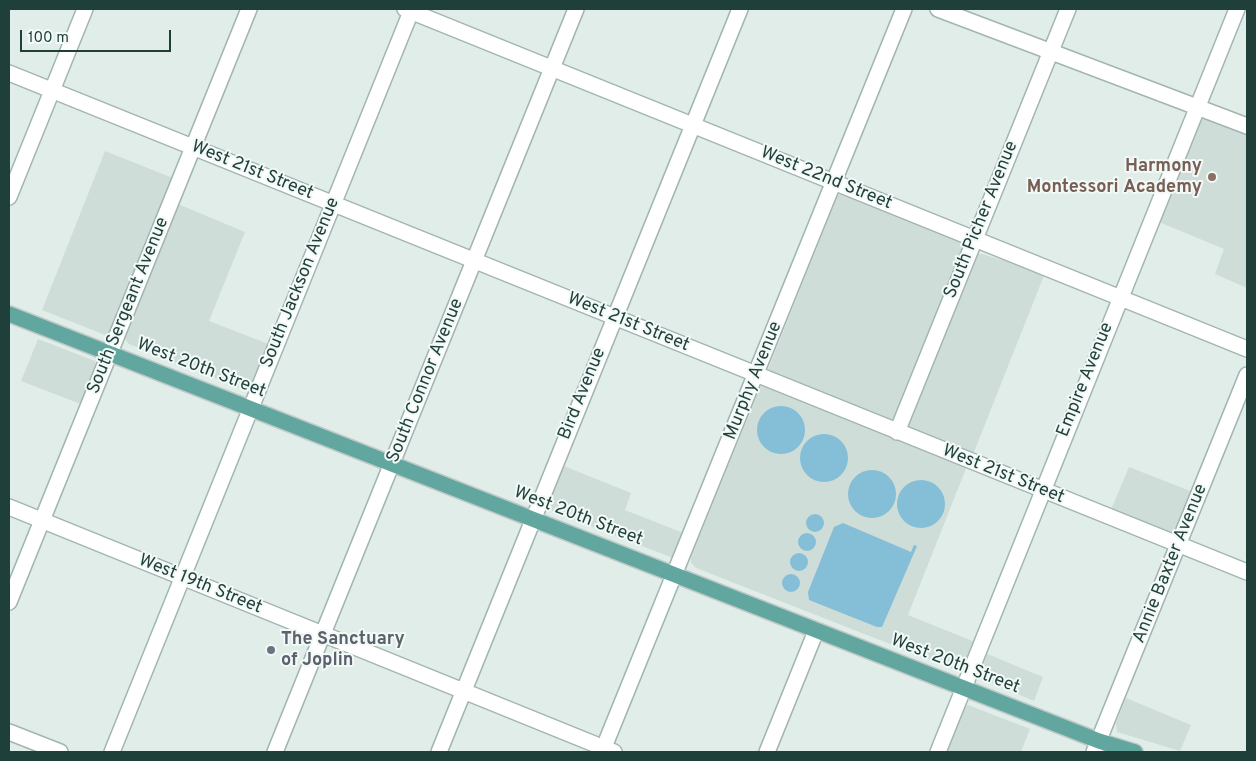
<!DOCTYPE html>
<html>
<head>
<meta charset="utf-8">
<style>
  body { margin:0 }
  #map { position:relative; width:1256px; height:761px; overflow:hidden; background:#e1ede9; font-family:Overpass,sans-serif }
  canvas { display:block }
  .frame { position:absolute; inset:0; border:10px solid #1f3f3b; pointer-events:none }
  .scale { position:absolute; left:20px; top:30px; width:151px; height:22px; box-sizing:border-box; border:2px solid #1f3f3b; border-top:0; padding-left:6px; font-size:15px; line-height:18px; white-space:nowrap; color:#1f3f3b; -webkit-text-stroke:4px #f2f9f6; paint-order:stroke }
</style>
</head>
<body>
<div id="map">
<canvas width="1256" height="761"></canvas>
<div class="frame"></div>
<div class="scale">100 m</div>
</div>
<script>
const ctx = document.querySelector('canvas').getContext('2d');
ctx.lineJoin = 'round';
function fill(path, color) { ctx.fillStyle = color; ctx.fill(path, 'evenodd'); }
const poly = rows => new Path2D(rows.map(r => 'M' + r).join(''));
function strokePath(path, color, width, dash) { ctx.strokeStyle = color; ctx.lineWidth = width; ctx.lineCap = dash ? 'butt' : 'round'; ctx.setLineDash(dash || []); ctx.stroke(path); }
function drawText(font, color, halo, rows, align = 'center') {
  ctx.font = font + ' Overpass,sans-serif'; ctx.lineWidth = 4; ctx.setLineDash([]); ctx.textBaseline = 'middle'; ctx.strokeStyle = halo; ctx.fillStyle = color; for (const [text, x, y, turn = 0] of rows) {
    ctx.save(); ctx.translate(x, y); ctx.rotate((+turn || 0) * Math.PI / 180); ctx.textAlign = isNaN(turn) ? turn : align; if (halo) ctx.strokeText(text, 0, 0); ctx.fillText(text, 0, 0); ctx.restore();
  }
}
const built = poly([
  [1204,117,1247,133,1247,288,1215,274,1224,249,1159,222,1201,118],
  [105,151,173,178,111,334,105,335,42,310],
  [842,193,965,243,966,245,893,423,767,372,838,195],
  [178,204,245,232,209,321,271,345,250,389,245,390,129,344,125,339],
  [977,254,982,254,1045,273,972,457,907,429],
  [38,339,95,361,97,368,83,405,21,381],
  [764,384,967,466,908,615,975,642,963,669,957,670,895,646,696,568,691,563,691,557,760,388],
  [564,466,631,493,625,510,686,534,673,558,552,511,550,499],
  [1129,467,1193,492,1175,535,1110,512],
  [985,653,1043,677,1034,701,979,677,978,673],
  [1126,698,1191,725,1180,751,1117,732,1116,723],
  [968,705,1030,729,1021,752,946,752,963,709]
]);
const water = poly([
  '757 430a24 24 0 1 1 48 0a24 24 0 1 1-48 0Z',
  '800 458a24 24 0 1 1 48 0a24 24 0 1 1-48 0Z',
  '848 494a24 24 0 1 1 48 0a24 24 0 1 1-48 0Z',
  '897 504a24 24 0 1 1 48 0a24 24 0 1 1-48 0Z',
  '806 523a9 9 0 1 1 18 0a9 9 0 1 1-18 0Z',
  [843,523,911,552,914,545,917,546,882,627,877,627,809,600,808,592,834,527],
  '798 542a9 9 0 1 1 18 0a9 9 0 1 1-18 0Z',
  '790 562a9 9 0 1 1 18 0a9 9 0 1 1-18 0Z',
  '782 583a9 9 0 1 1 18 0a9 9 0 1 1-18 0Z'
]);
const minor = poly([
  [405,9,1247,349],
  [938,9,1247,126],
  [9,73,1247,572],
  [9,197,85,9],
  [897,432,1068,9],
  [9,507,614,752],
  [9,602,249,9],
  [9,732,60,752],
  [112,752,412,9],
  [275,752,576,9],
  [439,752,740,9],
  [602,752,904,9],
  [767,752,816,631],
  [938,752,1237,9],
  [1094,752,1247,375]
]);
const major = poly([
  [9,314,1099,741,1135,752]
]);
const markers = [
  [1212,177,5,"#8d6e63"],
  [271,650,5,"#6b7280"]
];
const educationNames = [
  ["Harmony",1202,167],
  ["Montessori Academy",1202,188]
];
const streetNames = [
  ["West 21st Street",252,171,22],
  ["West 22nd Street",826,179,22],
  ["South Picher Avenue",982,220,-68],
  ["South Jackson Avenue",301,283,-68],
  ["South Sergeant Avenue",129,306,-68],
  ["West 21st Street",628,323,22],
  ["West 20th Street",201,369,21],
  ["Empire Avenue",1086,380,-68],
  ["South Connor Avenue",426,381,-68],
  ["Murphy Avenue",754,381,-68],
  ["Bird Avenue",583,394,-68],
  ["West 21st Street",1003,475,22],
  ["West 20th Street",578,517,21],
  ["Annie Baxter Avenue",1171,564,-68],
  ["West 19th Street",200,585,22],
  ["West 20th Street",955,665,21]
];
const worshipNames = [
  ["The Sanctuary",281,640],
  ["of Joplin",281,661]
];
fill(built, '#cfddd9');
fill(water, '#84bed7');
strokePath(minor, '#a3b5b1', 18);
strokePath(major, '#c0c9c8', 18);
strokePath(minor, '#fff', 15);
strokePath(major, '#61a79f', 15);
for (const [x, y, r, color] of markers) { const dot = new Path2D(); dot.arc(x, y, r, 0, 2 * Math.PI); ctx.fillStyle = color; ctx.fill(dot); strokePath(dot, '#f2f9f6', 2); }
drawText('bold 18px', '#785e54', '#f2f9f6', educationNames, 'right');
drawText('18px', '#1f3f3b', '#f2f9f6', streetNames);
drawText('bold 18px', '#5b616d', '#f2f9f6', worshipNames, 'left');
</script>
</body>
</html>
